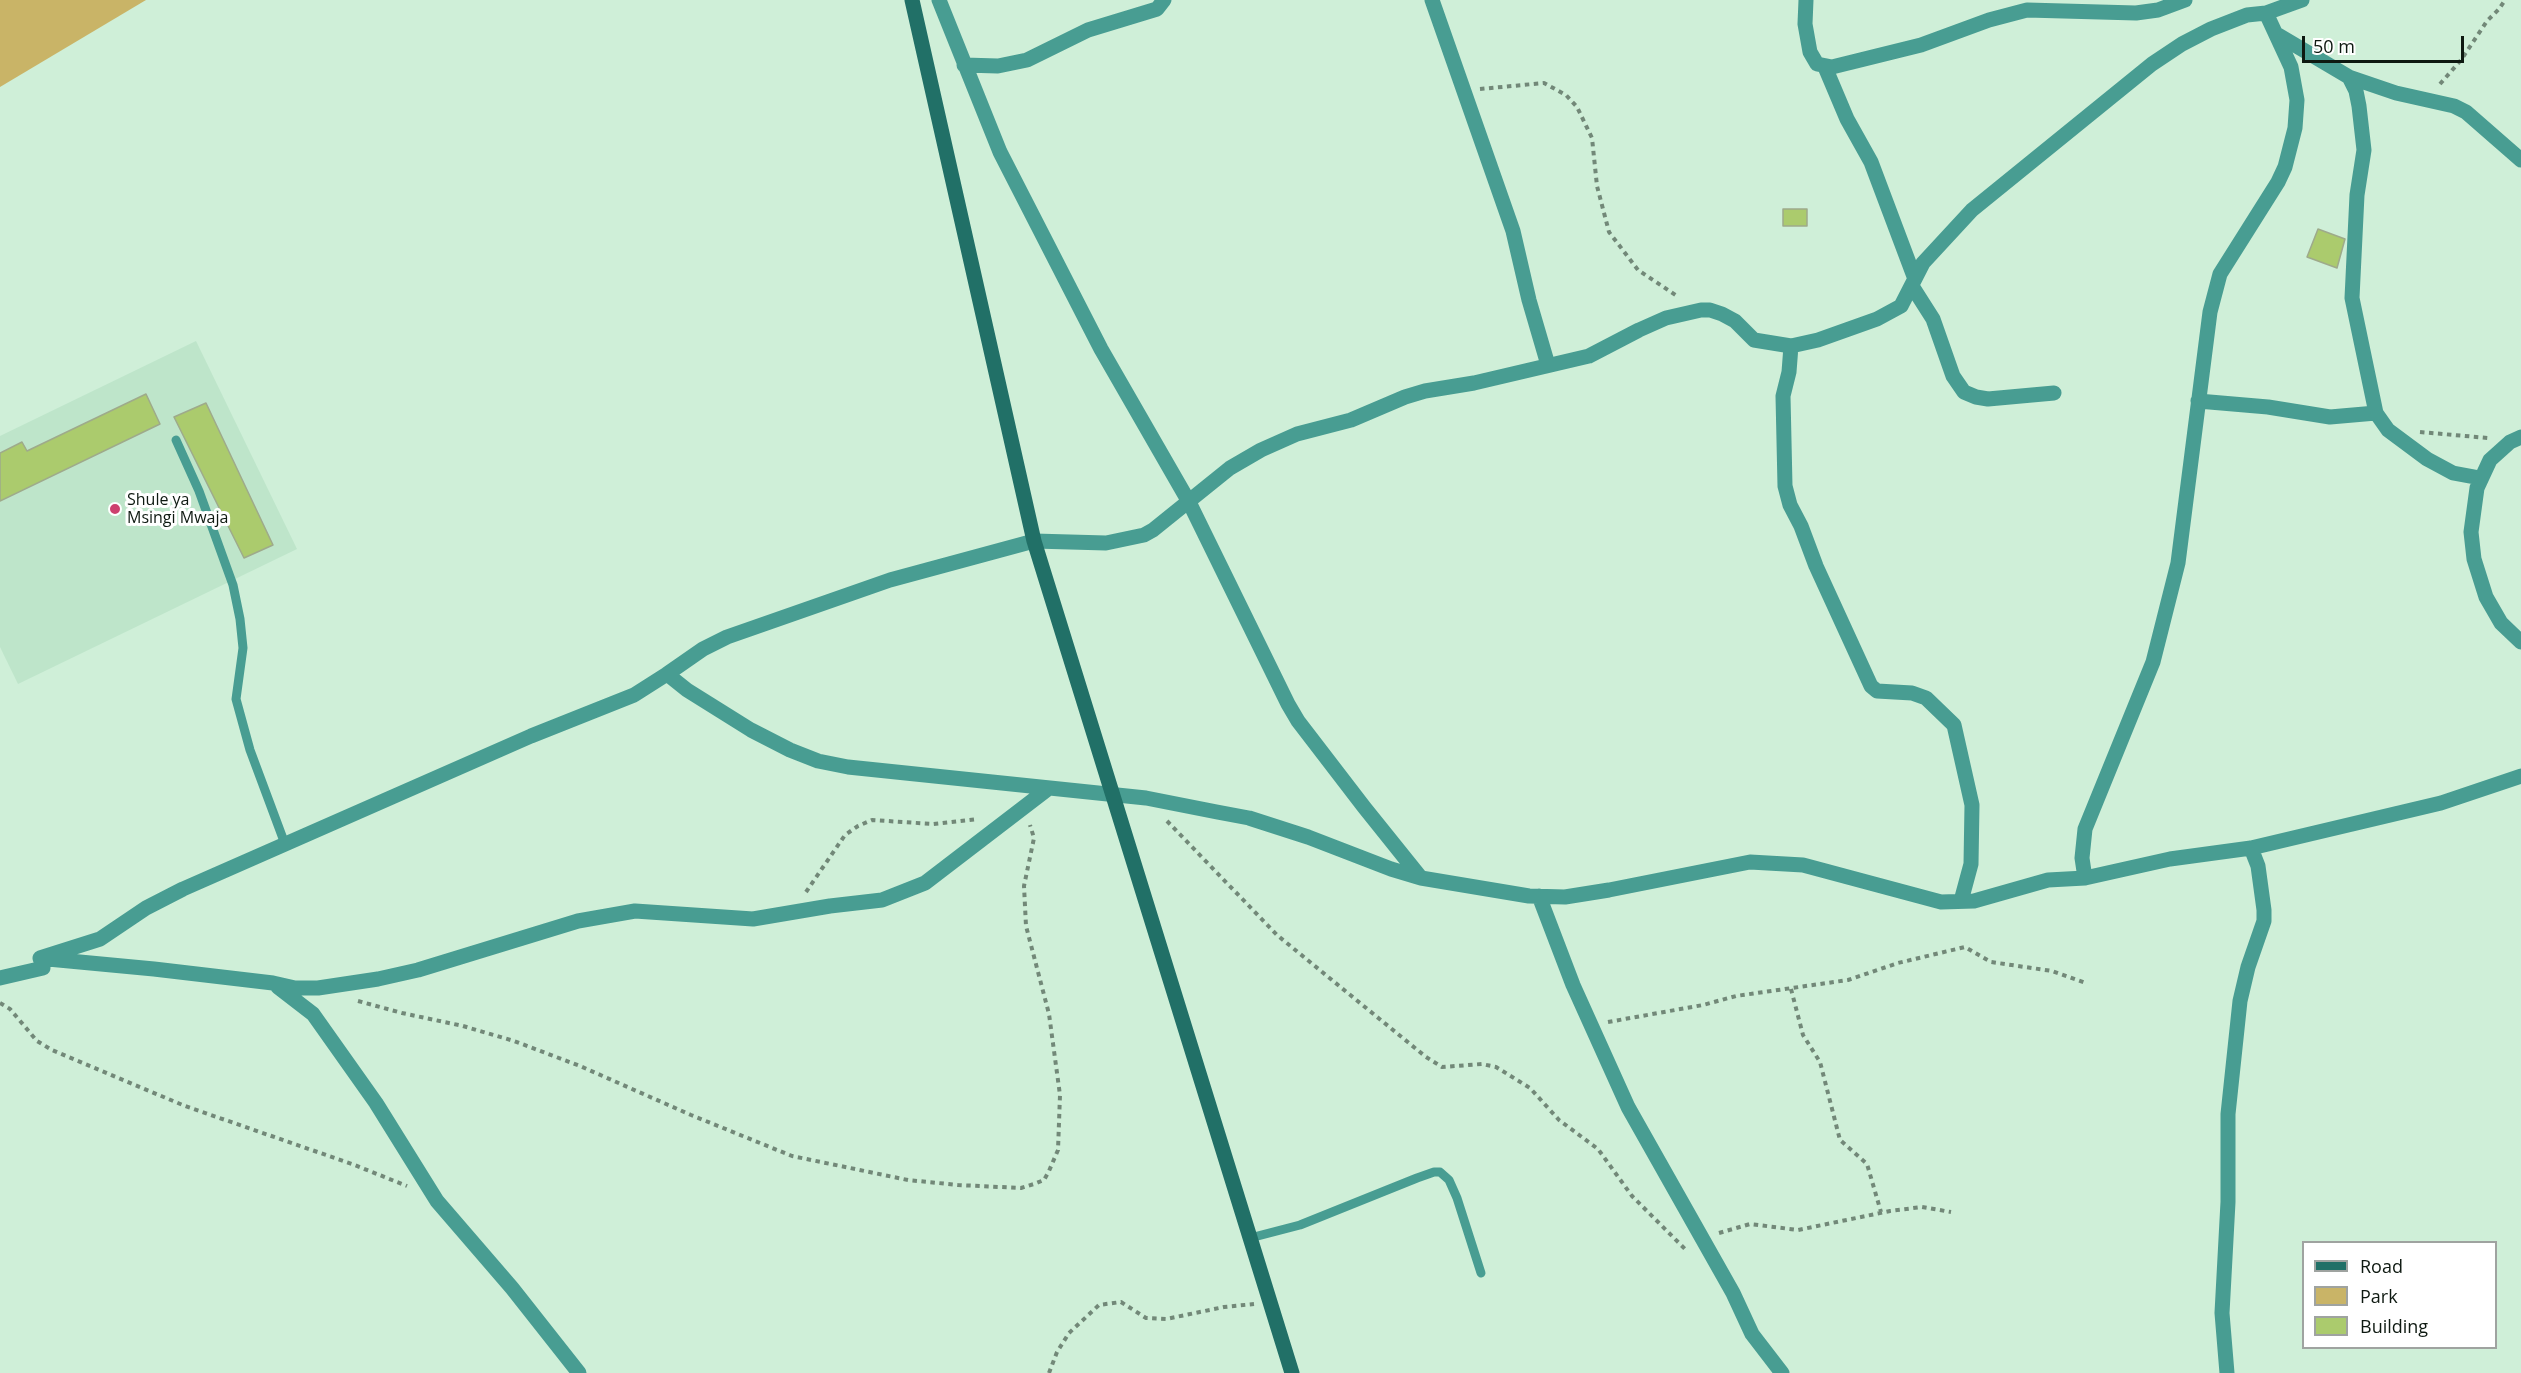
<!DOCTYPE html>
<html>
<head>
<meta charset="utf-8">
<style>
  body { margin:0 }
  #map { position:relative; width:2521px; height:1373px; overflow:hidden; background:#cfefd8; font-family:"Open Sans",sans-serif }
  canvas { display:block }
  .legend { position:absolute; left:2302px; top:1241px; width:195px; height:108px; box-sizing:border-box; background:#fff; border:2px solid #9fa3a0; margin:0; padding:8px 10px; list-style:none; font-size:18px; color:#0e1911 }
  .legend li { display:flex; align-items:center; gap:12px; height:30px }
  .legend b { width:30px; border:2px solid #9fa3a0 }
  .scale { position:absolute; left:2302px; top:36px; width:162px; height:27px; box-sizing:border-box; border:3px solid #0e1911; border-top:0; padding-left:8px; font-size:18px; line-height:21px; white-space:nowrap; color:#0e1911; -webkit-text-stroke:4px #fff; paint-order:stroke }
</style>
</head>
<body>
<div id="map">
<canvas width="2521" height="1373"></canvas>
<ul class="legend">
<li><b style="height:8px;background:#217067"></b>Road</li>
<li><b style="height:16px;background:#c9b467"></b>Park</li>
<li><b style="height:16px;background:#abcb6d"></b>Building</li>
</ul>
<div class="scale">50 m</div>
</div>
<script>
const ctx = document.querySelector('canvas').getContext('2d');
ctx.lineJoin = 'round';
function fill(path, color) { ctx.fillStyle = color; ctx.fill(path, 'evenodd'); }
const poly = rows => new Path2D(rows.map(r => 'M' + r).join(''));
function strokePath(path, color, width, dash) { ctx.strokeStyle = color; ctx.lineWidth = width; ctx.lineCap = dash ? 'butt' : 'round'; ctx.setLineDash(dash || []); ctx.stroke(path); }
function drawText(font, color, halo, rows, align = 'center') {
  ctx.font = font + ' "Open Sans",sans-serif'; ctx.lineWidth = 6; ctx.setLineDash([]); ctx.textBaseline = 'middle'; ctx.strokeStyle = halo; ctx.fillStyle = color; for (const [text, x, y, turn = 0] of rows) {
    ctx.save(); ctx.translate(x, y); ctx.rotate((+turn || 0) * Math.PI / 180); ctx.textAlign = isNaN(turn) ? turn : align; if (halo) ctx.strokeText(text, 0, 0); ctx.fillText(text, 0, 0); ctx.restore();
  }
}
const built = poly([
  [196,341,297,549,18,684,0,647,0,436]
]);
const green = poly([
  [0,0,146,0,0,87]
]);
const building = poly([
  [1783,209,1807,209,1807,226,1783,226,1783,209],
  [2318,229,2345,239,2337,268,2307,257,2318,229],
  [146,394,160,424,0,501,0,453,22,442,27,451,146,394],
  [206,403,273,545,244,558,174,417,206,403]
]);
const path = poly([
  [2440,84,2461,60,2487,21,2499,9,2505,0],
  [1480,89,1544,83,1566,95,1577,107,1592,138,1597,186,1609,232,1638,270,1677,296],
  [2420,432,2488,438],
  [1167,821,1277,935,1426,1057,1442,1067,1482,1064,1496,1067,1530,1088,1559,1120,1598,1149,1632,1196,1687,1251],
  [806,892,845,835,858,826,872,820,933,824,978,819],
  [1791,989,1803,1035,1820,1062,1840,1140,1867,1164,1881,1212],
  [358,1001,402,1013,463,1026,514,1041,580,1066,691,1115,792,1156,908,1180,958,1185,1021,1188,1034,1184,1044,1180,1049,1171,1058,1150,1060,1095,1049,1014,1026,926,1024,886,1034,838,1030,825],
  [0,1003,10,1009,37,1041,52,1050,185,1106,352,1164,407,1186],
  [1608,1022,1703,1005,1736,996,1848,980,1898,963,1965,947,1991,962,2052,971,2086,983],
  [1719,1233,1750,1224,1798,1230,1890,1211,1922,1207,1951,1212],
  [1049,1373,1057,1352,1069,1333,1099,1305,1121,1302,1146,1318,1166,1319,1224,1307,1254,1304]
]);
const service = poly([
  [176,440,199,491,233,585,240,619,243,648,236,699,250,750,285,844],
  [1250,1238,1300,1225,1417,1178,1434,1172,1440,1172,1449,1180,1457,1198,1481,1273]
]);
const minor = poly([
  [939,0,1000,152,1101,349,1189,502,1288,704,1298,721,1364,807,1421,878],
  [1432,0,1513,231,1529,300,1548,365],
  [1806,0,1805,24,1810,52,1817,64,1832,67,1921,45,1989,20,2027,10,2136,13,2158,10,2185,0],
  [2278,35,2349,77,2396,93,2454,106,2466,112,2521,160],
  [964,65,998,66,1027,60,1088,30,1157,9,1164,0],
  [1825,67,1847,119,1871,162,1915,279],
  [2349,77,2356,91,2359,106,2364,150,2357,195,2352,298,2376,413,2388,430,2427,459,2453,473,2480,478],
  [1912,286,1933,319,1953,376,1964,392,1976,397,1988,399,2054,393],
  [1791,346,1789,372,1783,396,1785,486,1790,505,1801,526,1816,566,1871,686,1877,691,1912,693,1926,698,1954,725,1972,805,1971,864,1961,901],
  [2198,401,2268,407,2330,417,2376,413],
  [2521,437,2510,442,2490,460,2477,488,2471,532,2474,559,2486,597,2501,623,2521,642],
  [667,674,703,649,727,637,890,580,1034,541,1106,543,1144,535,1153,530,1230,468,1261,450,1297,434,1351,420,1405,397,1425,391,1474,383,1589,356,1639,330,1666,318,1701,310,1710,310,1722,314,1735,321,1754,340,1791,346,1818,340,1877,319,1901,306,1923,263,1972,210,2152,64,2182,44,2211,29,2247,15,2266,13,2302,0],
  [2085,878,2082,858,2085,829,2153,662,2178,563,2210,312,2220,274,2278,182,2285,167,2295,128,2297,100,2291,67,2266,13],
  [1539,896,1573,985,1628,1107,1733,1293,1752,1334,1782,1373],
  [48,959,154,969,273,983,295,988,318,988,378,979,418,970,578,921,635,911,753,919,830,906,882,900,925,883,1049,788],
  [0,978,43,968,40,958,100,939,146,908,183,889,531,736,634,695,667,674,687,690,751,730,790,750,818,761,848,767,1146,798,1217,812,1249,818,1308,837,1391,869,1421,878,1529,896,1565,897,1609,890,1750,862,1803,865,1941,902,1974,901,2048,880,2085,878,2170,859,2251,848,2441,803,2521,776],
  [278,987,313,1014,376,1103,437,1201,512,1288,579,1373],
  [2227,1373,2222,1313,2228,1202,2228,1114,2240,1001,2248,967,2264,921,2264,910,2258,866,2251,848]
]);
const secondary = poly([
  [912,0,1034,541,1292,1373]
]);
const markers = [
  [115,509,6,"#cd406e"]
];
const poiNames = [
  ["Shule ya",127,500],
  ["Msingi Mwaja",127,518]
];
fill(built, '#bee5ca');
fill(green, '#c9b467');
fill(building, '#abcb6d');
strokePath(building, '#9eaa8b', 1.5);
strokePath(path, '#728878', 4, [4.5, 4.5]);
strokePath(service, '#489d92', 9);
strokePath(minor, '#489d92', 15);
strokePath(secondary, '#217067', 15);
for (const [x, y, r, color] of markers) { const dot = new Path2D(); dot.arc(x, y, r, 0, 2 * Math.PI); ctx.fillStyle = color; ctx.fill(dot); strokePath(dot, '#fff', 2); }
drawText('16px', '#0e1911', '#fff', poiNames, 'left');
</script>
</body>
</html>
